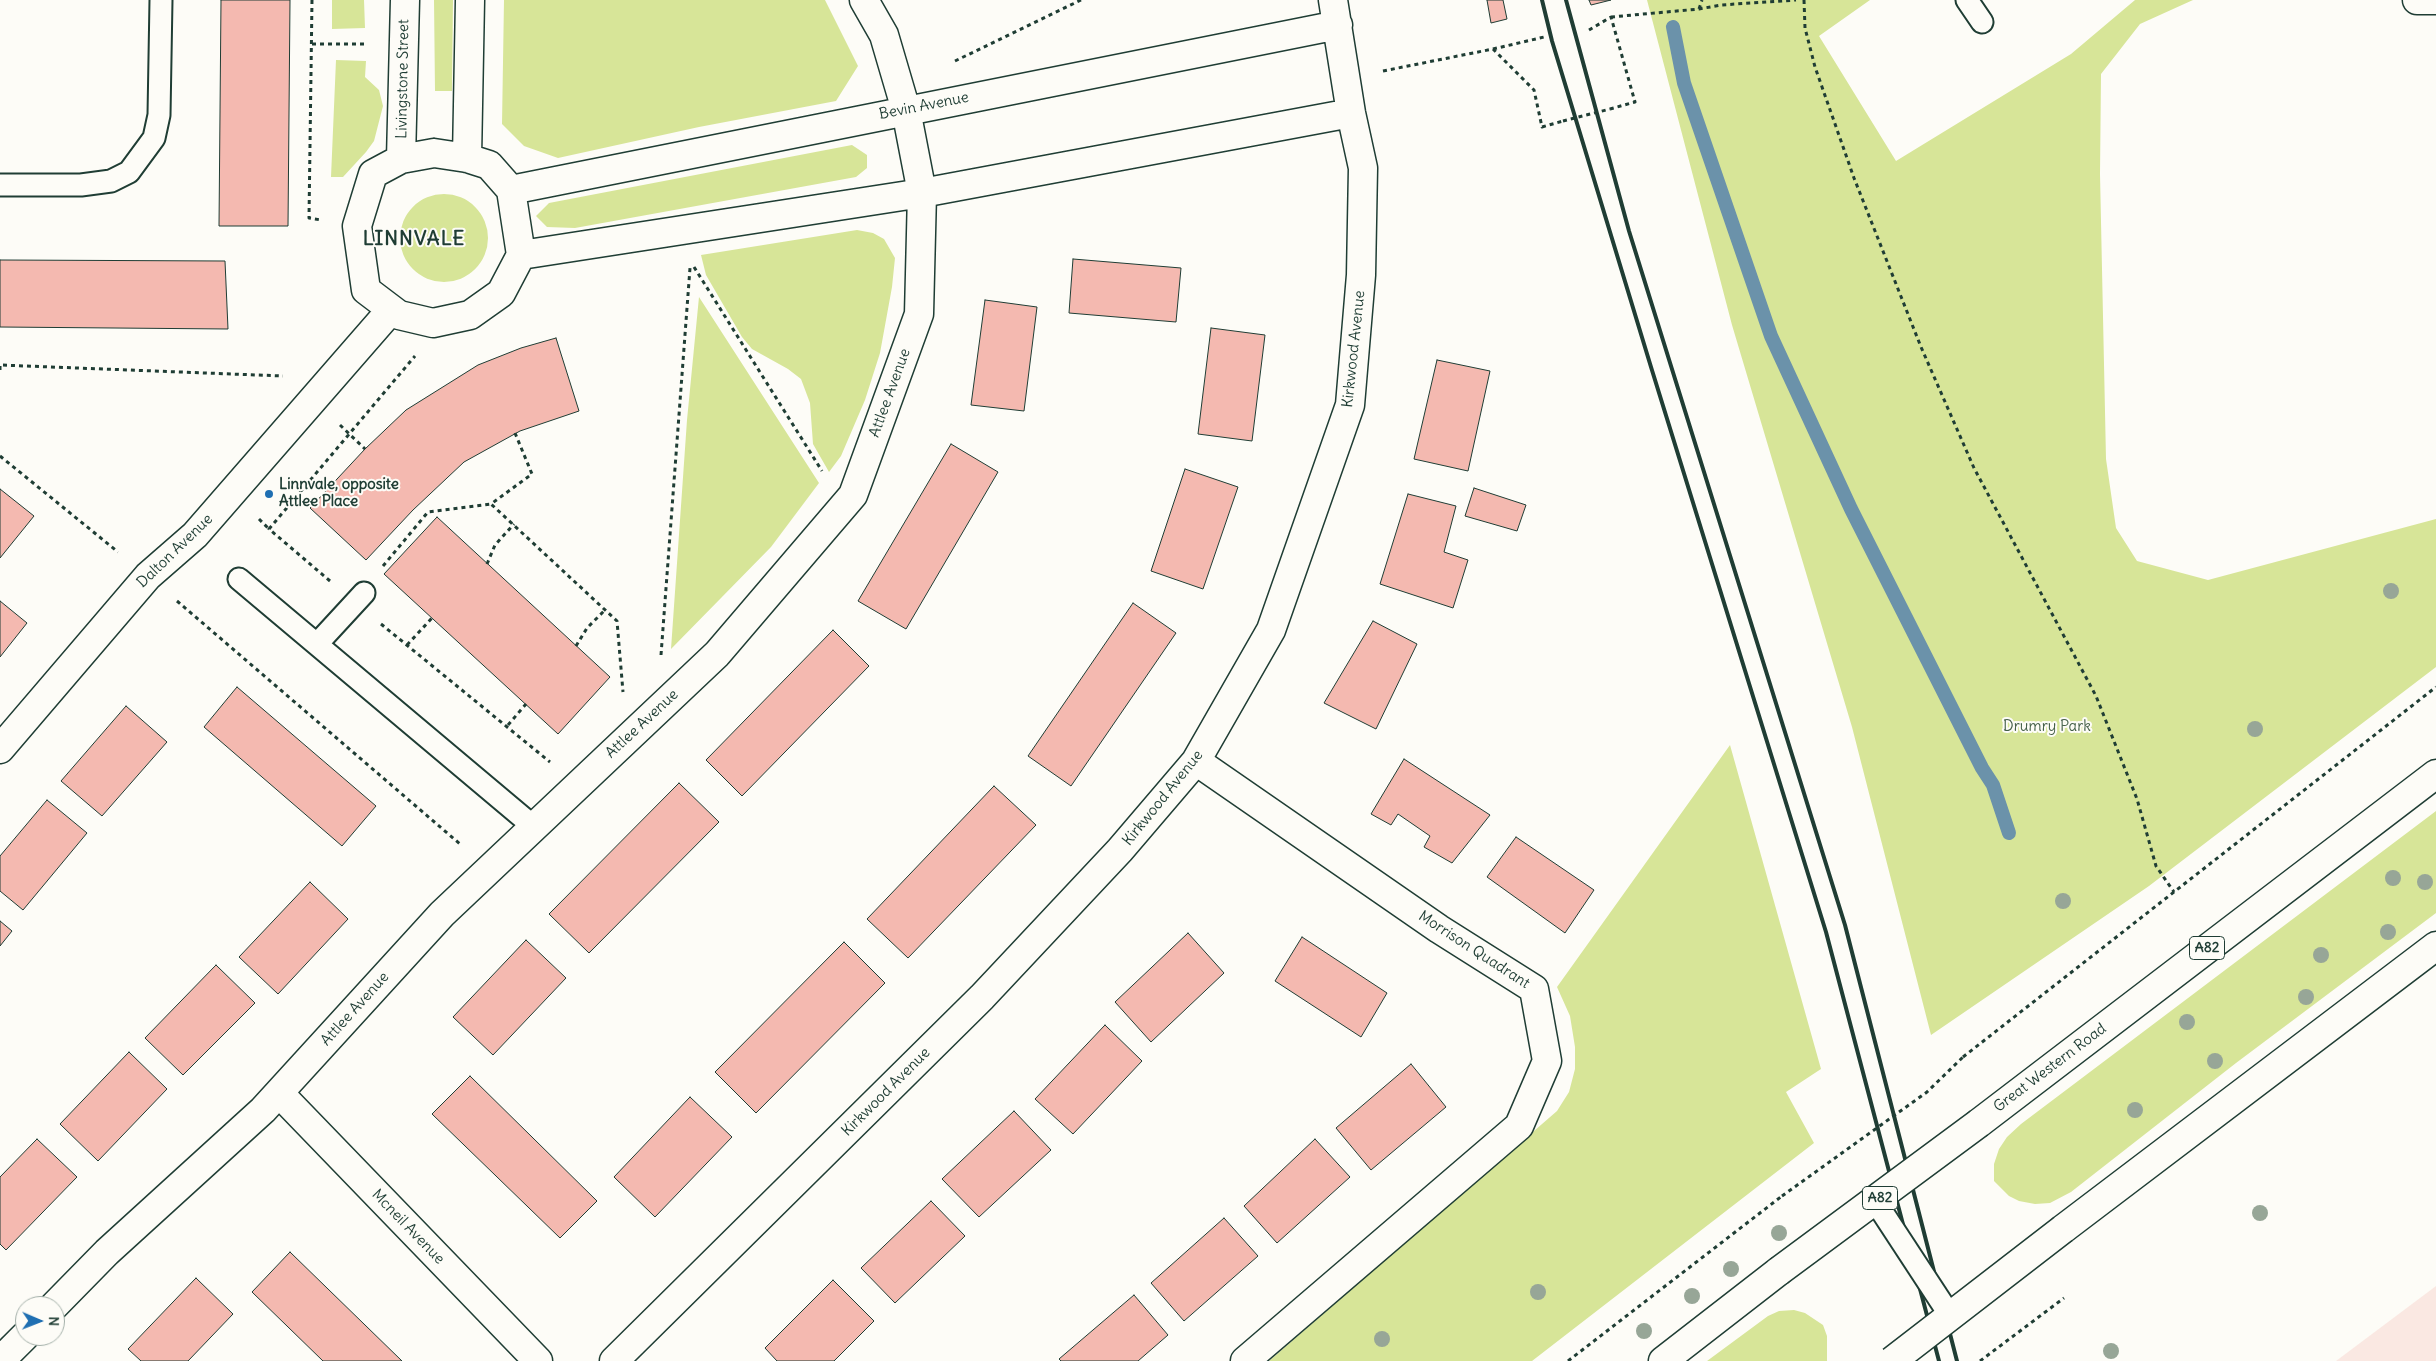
<!DOCTYPE html>
<html>
<head>
<meta charset="utf-8">
<style>
  body { margin:0 }
  #map { position:relative; width:2436px; height:1361px; overflow:hidden; background:#fdfcf7; font-family:Delius,sans-serif }
  canvas { display:block }
  .north { position:absolute; left:15px; top:1296px; width:50px; height:50px; box-sizing:border-box; background:#fdfcf7; border:1px solid #a4b0a9; border-radius:50%; rotate:91deg; font-size:14px; font-weight:700; line-height:20px; text-align:center; color:#1f3d34 }
  .north::after { content:''; display:block; margin:auto; width:18px; height:22px; background:#1f6fb2; clip-path:polygon(50% 0,100% 100%,50% 72%,0 100%) }
</style>
</head>
<body>
<div id="map">
<canvas width="2436" height="1361"></canvas>
<div class="north">N</div>
</div>
<script>
const ctx = document.querySelector('canvas').getContext('2d');
ctx.lineJoin = 'round';
function fill(path, color) { ctx.fillStyle = color; ctx.fill(path, 'evenodd'); }
const poly = rows => new Path2D(rows.map(r => 'M' + r).join(''));
function strokePath(path, color, width, dash) { ctx.strokeStyle = color; ctx.lineWidth = width; ctx.lineCap = dash ? 'butt' : 'round'; ctx.setLineDash(dash || []); ctx.stroke(path); }
function drawText(font, color, halo, rows, align = 'center') {
  ctx.font = font + ' Delius,sans-serif'; ctx.lineWidth = 4; ctx.setLineDash([]); ctx.textBaseline = 'middle'; ctx.strokeStyle = halo; ctx.fillStyle = color; for (const [text, x, y, turn = 0] of rows) {
    ctx.save(); ctx.translate(x, y); ctx.rotate((+turn || 0) * Math.PI / 180); ctx.textAlign = isNaN(turn) ? turn : align; if (halo) ctx.strokeText(text, 0, 0); ctx.fillText(text, 0, 0); ctx.restore();
  }
}
const built = poly([
  [2436,1286,2436,1361,2336,1361]
]);
const green = poly([
  [332,0,364,0,365,28,332,29],
  [434,0,453,0,452,91,435,91],
  [504,0,825,0,858,66,836,101,699,127,558,158,524,146,502,124],
  [1647,0,1870,0,1819,36,1896,161,2071,54,2135,0,2193,0,2140,24,2101,74,2100,174,2106,459,2116,528,2137,561,2208,580,2436,519,2436,667,2149,886,1931,1035,1852,727,1732,325],
  [336,60,366,61,365,77,379,90,383,106,374,141,366,152,343,177,331,177],
  [852,145,867,155,867,168,856,177,575,228,547,227,536,216,549,203],
  '400 238a44 44 0 1 1 88 0a44 44 0 1 1-88 0Z',
  [857,230,873,233,884,239,895,258,892,287,880,353,865,400,841,456,829,472,813,444,810,403,801,379,788,369,752,349,742,337,706,275,701,255],
  [699,297,819,483,771,547,671,649,687,420],
  [1730,745,1821,1069,1786,1092,1814,1143,1532,1361,1269,1361,1557,1111,1569,1092,1575,1069,1575,1047,1570,1016,1557,987],
  [2436,811,2436,913,2236,1063,2071,1192,2050,1203,2035,1204,2019,1201,2009,1196,1994,1181,1994,1164,1999,1149,2007,1137,2021,1124],
  [1794,1310,1805,1313,1823,1325,1827,1336,1827,1361,1707,1361,1768,1316,1779,1311]
]);
const stream = poly([
  [1673,27,1684,83,1771,336,1851,509,1982,768,1993,785,2009,833]
]);
const building = poly([
  [221,0,290,0,288,226,219,226,221,0],
  [1487,0,1503,0,1507,19,1491,23,1487,0],
  [1589,0,1611,0,1591,5,1589,0],
  [1073,259,1181,268,1176,322,1069,313,1073,259],
  [0,260,225,261,228,329,0,327,0,260],
  [985,300,1037,307,1024,411,971,405,985,300],
  [1211,328,1265,335,1252,441,1198,434,1211,328],
  [556,338,579,411,520,431,464,462,413,510,366,560,310,508,365,449,406,410,478,365,521,348,556,338],
  [1437,360,1490,371,1468,471,1414,459,1437,360],
  [951,444,998,472,906,629,858,601,951,444],
  [1185,469,1238,487,1203,589,1151,571,1185,469],
  [1474,488,1526,505,1517,531,1465,516,1474,488],
  [0,489,34,516,0,558,0,489],
  [1408,494,1456,506,1444,552,1468,560,1453,608,1380,584,1408,494],
  [437,517,610,677,558,734,384,574,437,517],
  [0,601,27,623,0,657,0,601],
  [1133,603,1176,633,1071,786,1028,756,1133,603],
  [1373,621,1417,644,1376,729,1324,703,1373,621],
  [833,630,869,666,742,796,706,760,833,630],
  [237,687,376,806,342,846,204,727,237,687],
  [126,706,167,742,102,816,61,781,126,706],
  [1404,759,1490,815,1452,863,1424,847,1430,836,1398,814,1391,825,1371,814,1404,759],
  [679,783,719,822,589,953,549,914,679,783],
  [994,786,1036,825,908,958,867,919,994,786],
  [47,800,87,833,23,910,0,891,0,856,47,800],
  [1516,837,1594,890,1565,933,1487,877,1516,837],
  [310,882,348,919,278,994,239,957,310,882],
  [0,921,12,931,0,946,0,921],
  [1188,933,1224,973,1151,1042,1115,1002,1188,933],
  [1302,937,1387,993,1361,1037,1275,981,1302,937],
  [526,940,566,978,493,1055,453,1017,526,940],
  [844,942,885,983,756,1113,715,1072,844,942],
  [216,965,255,1003,183,1075,145,1038,216,965],
  [1105,1025,1142,1061,1073,1134,1035,1099,1105,1025],
  [129,1052,167,1089,98,1161,60,1124,129,1052],
  [1411,1064,1446,1107,1371,1170,1336,1128,1411,1064],
  [470,1076,597,1201,560,1238,432,1114,470,1076],
  [690,1097,732,1137,655,1217,614,1177,690,1097],
  [1014,1111,1051,1150,979,1217,942,1179,1014,1111],
  [37,1139,77,1177,6,1250,0,1244,0,1177,37,1139],
  [1315,1139,1350,1177,1277,1243,1244,1206,1315,1139],
  [931,1201,965,1236,895,1303,861,1268,931,1201],
  [1224,1218,1258,1256,1184,1321,1151,1283,1224,1218],
  [290,1252,402,1361,323,1361,252,1292,290,1252],
  [196,1278,233,1314,188,1361,141,1361,128,1349,196,1278],
  [833,1280,874,1321,834,1361,777,1361,765,1348,833,1280],
  [1134,1295,1168,1335,1138,1361,1061,1361,1059,1359,1134,1295]
]);
const path = poly([
  [312,0,309,218,321,220],
  [1804,0,1805,28,1815,67,1854,178,1921,347,1974,468,2096,696,2137,799,2156,866,2174,892],
  [1699,9,1702,0],
  [1611,17,1699,9,1721,5,1796,0],
  [1589,30,1611,17,1635,102,1610,109],
  [312,44,366,44],
  [1493,49,1544,37],
  [955,61,1081,0],
  [1383,71,1493,49,1534,90,1542,127,1563,121],
  [694,267,822,471],
  [0,370,0,365,283,376],
  [340,425,365,449],
  [515,433,532,474,491,504,617,621,623,692],
  [0,456,118,552],
  [259,519,269,529],
  [487,564,495,545,514,524],
  [383,566,428,512,491,504],
  [330,581,269,529,415,356],
  [177,601,460,844],
  [381,624,550,762],
  [407,645,432,618],
  [576,646,587,628,605,610],
  [661,655,690,268],
  [508,725,526,704],
  [1963,1057,2436,687],
  [1568,1361,1782,1196],
  [1980,1361,2064,1298]
]);
const lane = poly([
  [1967,0,1982,22],
  [0,185,81,185,111,181,129,172,154,138,159,115,161,0],
  [239,579,534,827],
  [317,644,364,593]
]);
const street = poly([
  [2417,0,2436,0],
  [434,153,467,158,489,165,511,190,521,255,501,293,470,315,433,323,399,315,366,290,357,226,373,174,401,159,434,153],
  [467,158,470,0],
  [401,159,405,0],
  [511,190,1338,25],
  [521,255,922,193,1351,113],
  [0,749,148,576,195,535,391,310],
  [1196,761,1439,929,1534,989,1547,1061,1519,1126,1245,1361],
  [279,1093,538,1361],
  [54,1306,107,1252,263,1110,442,914,717,654,853,495,919,314,922,193,906,110,884,35,864,0],
  [0,1361,25,1336],
  [614,1361,982,997,1120,850,1196,761,1271,630,1350,405,1361,275,1363,168,1351,113,1333,0]
]);
const primary = poly([
  [1979,1123,2436,774],
  [2063,1229,2436,946],
  [1663,1361,1779,1271]
]);
const rail = poly([
  [1542,0,1552,41,1651,367,1826,932,1939,1361],
  [1566,0,1629,231,1845,925,1957,1361]
]);
const pathBridge = poly([
  [1563,121,1610,109],
  [1782,1196,1927,1092,1963,1057]
]);
const laneBridge = poly([
  [1875,1201,1951,1317]
]);
const primaryBridge = poly([
  [1779,1271,1979,1123],
  [1892,1361,2063,1229]
]);
const trees = [
  [2391,591],
  [2255,729],
  [2393,878],
  [2425,882],
  [2063,901],
  [2388,932],
  [2321,955],
  [2306,997],
  [2187,1022],
  [2215,1061],
  [2135,1110],
  [2260,1213],
  [1779,1233],
  [1731,1269],
  [1538,1292],
  [1692,1296],
  [1644,1331],
  [1382,1339],
  [2111,1351]
];
const markers = [
  [269,494,5,"#1f6fb2"]
];
const shields = [
  [2207,948,35],
  [1880,1198,35]
];
const shieldNames = [
  ["A82",2207,948],
  ["A82",1880,1198]
];
const streetNames = [
  ["Livingstone Street",403,79,-89],
  ["Bevin Avenue",924,106,-11],
  ["Kirkwood Avenue",1354,349,-84],
  ["Attlee Avenue",890,393,-70],
  ["Dalton Avenue",175,551,-44],
  ["Attlee Avenue",642,724,-43],
  ["Kirkwood Avenue",1163,798,-51],
  ["Morrison Quadrant",1474,950,33],
  ["Attlee Avenue",355,1009,-48],
  ["Great Western Road",2050,1068,-37],
  ["Kirkwood Avenue",886,1092,-45],
  ["Mcneil Avenue",408,1227,46]
];
const poiNames = [
  ["Linnvale, opposite",279,485],
  ["Attlee Place",279,502]
];
const parkNames = [
  ["Drumry Park",2047,727]
];
const districtNames = [
  ["LINNVALE",414,239]
];
fill(built, '#fae8e2');
fill(green, '#d7e598');
strokePath(stream, '#6b92aa', 14);
fill(building, '#f4b9b0');
strokePath(building, '#1f3d34', 1);
strokePath(lane, '#1f3d34', 25);
strokePath(street, '#1f3d34', 31);
strokePath(primary, '#1f3d34', 31);
strokePath(path, '#1f3d34', 3, [4, 4]);
strokePath(lane, '#fdfcf7', 21);
strokePath(street, '#fdfcf7', 28);
strokePath(primary, '#fdfcf7', 28);
strokePath(rail, '#1f3d34', 4);
strokePath(laneBridge, '#1f3d34', 25, []);
strokePath(primaryBridge, '#1f3d34', 31, []);
strokePath(pathBridge, '#1f3d34', 3, [4, 4]);
strokePath(laneBridge, '#fdfcf7', 21);
strokePath(primaryBridge, '#fdfcf7', 28);
ctx.fillStyle = '#97a697';
for (const [x, y] of trees) { ctx.beginPath(); ctx.arc(x, y, 8, 0, 2 * Math.PI); ctx.fill(); }
for (const [x, y, r, color] of markers) { const dot = new Path2D(); dot.arc(x, y, r, 0, 2 * Math.PI); ctx.fillStyle = color; ctx.fill(dot); strokePath(dot, '#fdfcf7', 2); }
for (const [x, y, w] of shields) { const box = new Path2D(); box.roundRect(x - w / 2, y - 11.5, w, 23, 4); ctx.fillStyle = '#fdfcf7'; ctx.fill(box); strokePath(box, '#1f3d34', 1); }
drawText('bold 14px', '#1f3d34', null, shieldNames);
drawText('15px', '#1f3d34', '#fdfcf7', streetNames);
drawText('bold 15px', '#1f3d34', '#fdfcf7', poiNames, 'left');
drawText('15px', '#445f48', '#fdfcf7', parkNames);
ctx.letterSpacing = '1px';
drawText('bold 20px', '#1f3d34', '#fdfcf7', districtNames);
ctx.letterSpacing = '0px';
</script>
</body>
</html>
